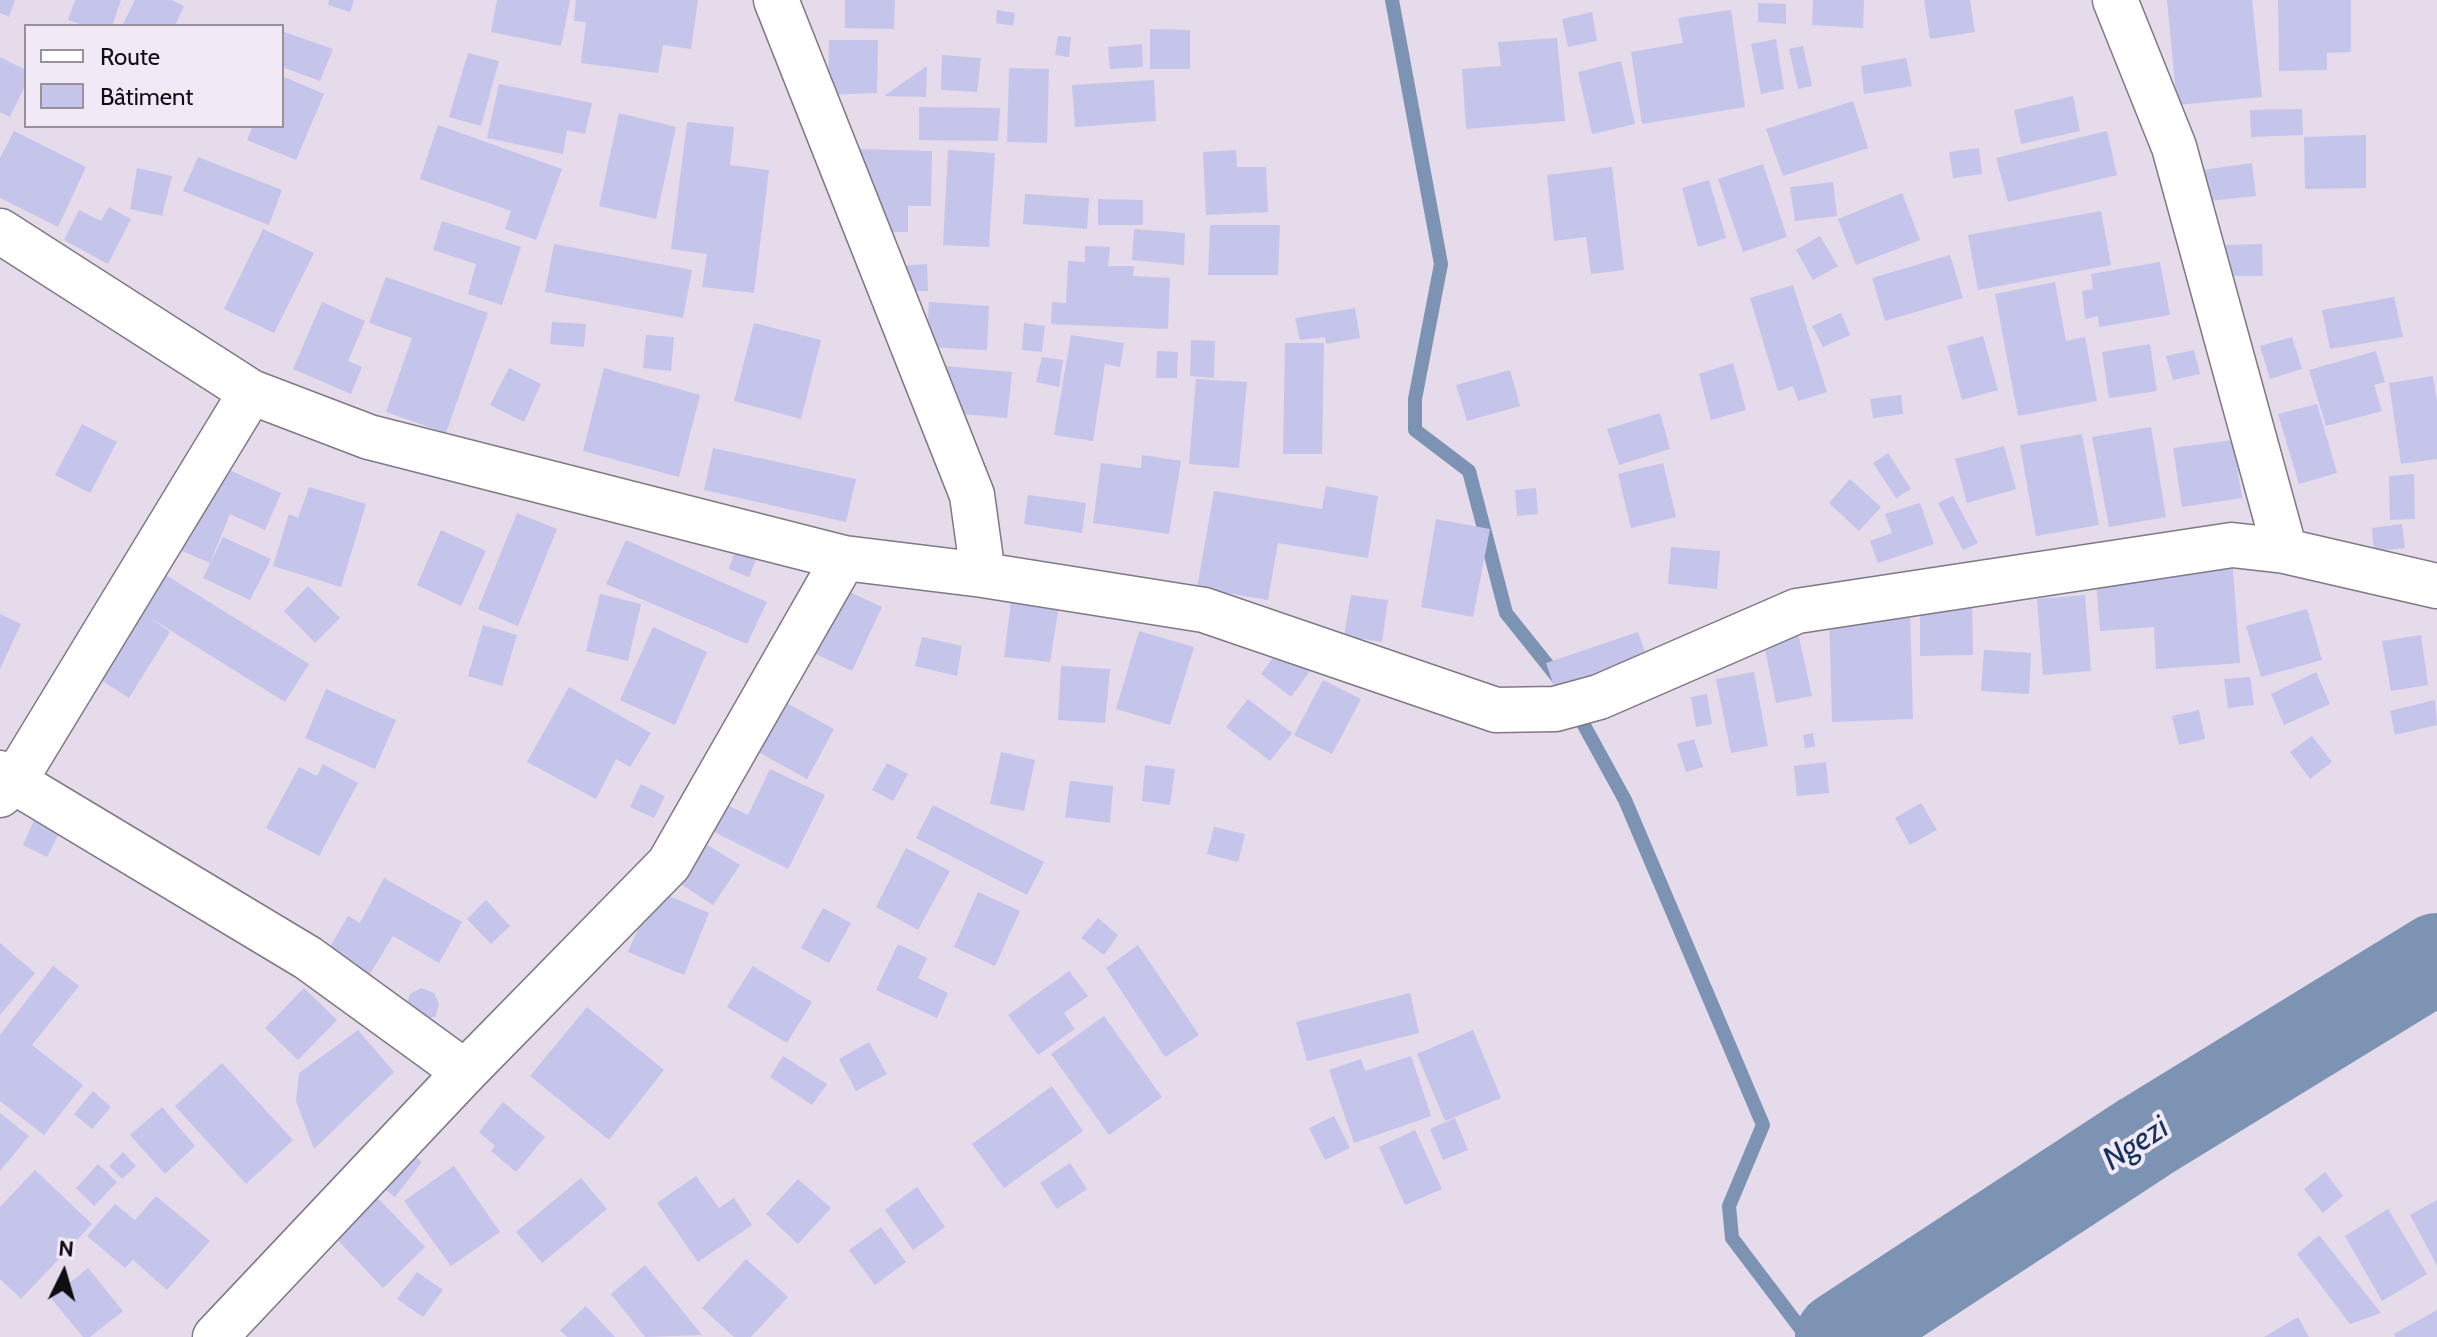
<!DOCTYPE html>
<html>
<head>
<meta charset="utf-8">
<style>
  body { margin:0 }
  #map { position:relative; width:2437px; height:1337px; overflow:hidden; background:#e5dbea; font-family:Cabin,sans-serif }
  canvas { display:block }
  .legend { position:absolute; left:24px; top:24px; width:260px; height:104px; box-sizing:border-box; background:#f2e9f7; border:2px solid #98919c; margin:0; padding:10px 14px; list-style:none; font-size:24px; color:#110e13 }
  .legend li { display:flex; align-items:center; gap:16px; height:40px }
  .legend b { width:40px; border:2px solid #98919c }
  .north { position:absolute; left:24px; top:1233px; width:80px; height:80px; -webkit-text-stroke:6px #f2e9f7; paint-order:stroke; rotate:5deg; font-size:22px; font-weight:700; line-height:32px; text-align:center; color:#110e13 }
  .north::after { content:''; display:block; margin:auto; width:28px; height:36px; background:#110e13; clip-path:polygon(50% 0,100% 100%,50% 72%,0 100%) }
</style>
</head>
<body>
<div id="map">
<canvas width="2437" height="1337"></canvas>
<ul class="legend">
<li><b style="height:10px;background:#fff"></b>Route</li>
<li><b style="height:22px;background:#c5c4eb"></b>Bâtiment</li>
</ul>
<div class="north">N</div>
</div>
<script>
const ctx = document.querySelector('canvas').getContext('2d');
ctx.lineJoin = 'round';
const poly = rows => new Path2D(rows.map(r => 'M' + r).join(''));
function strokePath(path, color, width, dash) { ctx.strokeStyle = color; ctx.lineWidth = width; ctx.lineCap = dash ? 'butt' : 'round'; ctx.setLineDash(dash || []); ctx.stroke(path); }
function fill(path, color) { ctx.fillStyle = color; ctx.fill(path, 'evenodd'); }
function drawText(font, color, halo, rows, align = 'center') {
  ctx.font = font + ' Cabin,sans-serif'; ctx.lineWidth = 8; ctx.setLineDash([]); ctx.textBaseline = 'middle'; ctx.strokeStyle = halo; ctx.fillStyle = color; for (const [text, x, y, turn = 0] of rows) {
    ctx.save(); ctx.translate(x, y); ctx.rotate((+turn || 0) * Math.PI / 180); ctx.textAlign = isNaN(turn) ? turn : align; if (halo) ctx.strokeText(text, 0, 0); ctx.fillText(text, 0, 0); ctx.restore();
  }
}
const stream = poly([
  [1392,0,1441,264,1415,399,1415,430,1469,471,1506,613,1558,678],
  [1574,707,1625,800,1763,1125,1729,1206,1732,1238,1807,1337]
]);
const river = poly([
  [1840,1337,2145,1137,2437,958]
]);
const building = poly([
  [0,0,15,0,9,17,0,13],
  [75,0,121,0,112,26,85,26,68,20],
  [135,0,172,0,184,6,175,26,122,26],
  [329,0,354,0,350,12,328,5],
  [497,0,570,0,561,46,491,32],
  [576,0,698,0,691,49,663,45,658,73,581,63,586,22,574,21],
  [845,0,895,0,894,29,845,28],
  [1813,0,1864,0,1863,28,1812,25],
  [1924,0,1970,0,1975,32,1930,39],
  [2167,0,2252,0,2262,97,2177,105],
  [2278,0,2351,0,2351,52,2327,53,2327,70,2279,71],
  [1758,3,1786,4,1786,24,1758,22],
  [997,10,1015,13,1013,26,996,23],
  [1731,10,1745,107,1642,124,1631,52,1683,43,1678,18],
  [1592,12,1597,41,1568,47,1562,19],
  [1150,29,1190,30,1190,69,1150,69],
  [284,32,333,49,320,81,282,67],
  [1058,36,1071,37,1069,57,1055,55],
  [1557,38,1565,121,1466,129,1462,69,1501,66,1498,42],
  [1776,39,1784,89,1761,94,1751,44],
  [829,40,878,40,877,93,828,95],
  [1142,44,1143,67,1110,69,1108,47],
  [1803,46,1812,86,1798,89,1789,49],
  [468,53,499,61,481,126,449,117],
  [942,55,981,58,977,92,941,90],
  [0,57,26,70,26,84,10,117,0,112],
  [1906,58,1912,86,1864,94,1861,66],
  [1621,61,1635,124,1592,134,1578,72],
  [927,66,926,97,884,96],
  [1009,68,1049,69,1047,143,1007,142],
  [282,76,324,94,296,160,247,140,253,126,282,126],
  [1154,80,1156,121,1075,127,1072,85],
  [499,84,592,103,585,134,567,130,563,154,487,138],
  [2073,96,2080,131,2021,144,2014,110],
  [1853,101,1868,148,1783,176,1766,129],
  [919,107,1000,108,998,141,919,140],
  [2302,109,2303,135,2251,137,2250,110],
  [619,113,676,127,656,219,599,206],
  [687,122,734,127,730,165,769,170,754,293,702,287,707,254,671,249],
  [438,125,562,169,536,240,505,229,511,211,420,179],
  [14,131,86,167,58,227,0,198,0,158],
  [2107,131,2117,175,2008,202,1996,158],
  [2366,135,2366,188,2305,189,2304,137],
  [1979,148,1982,174,1953,178,1949,152],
  [856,149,932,151,931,206,908,206,908,232,865,232],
  [948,150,995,153,989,247,943,245],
  [1236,150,1237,167,1266,167,1268,212,1206,215,1203,152],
  [198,157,282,190,269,225,183,191],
  [2252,163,2256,196,2199,202,2195,171],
  [1763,164,1787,237,1743,252,1718,179],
  [1612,167,1624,270,1591,274,1586,237,1554,241,1547,175],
  [137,168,172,176,162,216,130,209],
  [1709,180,1726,238,1698,247,1682,188],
  [1833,182,1837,216,1795,221,1790,187],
  [1902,193,1920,240,1856,265,1838,219],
  [1025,194,1089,198,1087,229,1023,224],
  [1098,199,1143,200,1143,225,1098,225],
  [109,207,131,219,108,264,64,240,79,210,101,221],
  [2101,211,2111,265,1978,290,1968,235],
  [442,221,521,247,502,305,468,294,476,264,433,250],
  [1210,225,1280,225,1278,275,1208,275],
  [263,229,314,253,274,333,224,309],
  [1134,229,1185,233,1184,265,1132,260],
  [1820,236,1838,266,1813,280,1796,250],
  [554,244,692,270,683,318,545,292],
  [2262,244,2263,276,2226,276,2226,245],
  [1085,246,1110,247,1108,266,1134,266,1133,276,1170,278,1168,329,1051,324,1052,302,1066,303,1068,261,1085,262],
  [1950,255,1963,298,1885,321,1872,278],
  [2160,262,2170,315,2099,327,2098,316,2085,319,2082,291,2093,289,2091,274],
  [927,264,928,291,901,291,900,266],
  [386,277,488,313,446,433,386,412,412,338,369,323],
  [2055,282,2066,341,2085,337,2097,401,2018,416,1995,294],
  [1793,285,1827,392,1798,401,1793,386,1778,391,1750,298],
  [2394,297,2403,337,2330,349,2322,310],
  [322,302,365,321,348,361,362,367,351,394,293,369],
  [929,302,989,306,987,350,926,347],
  [1355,308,1360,338,1326,344,1325,337,1300,340,1295,318],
  [1841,313,1850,335,1823,347,1812,326],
  [552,322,586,324,584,347,550,344],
  [754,323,821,340,801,419,734,401],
  [1024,323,1045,326,1042,352,1022,350],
  [646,335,674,337,671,371,643,368],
  [1071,335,1124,343,1120,367,1105,364,1093,441,1054,435],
  [1983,336,1998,390,1962,400,1947,346],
  [2292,337,2302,369,2270,379,2260,346],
  [1191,340,1215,341,1214,378,1190,376],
  [1285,343,1324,343,1322,454,1283,454],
  [2150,344,2157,391,2109,398,2102,352],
  [2194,350,2200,374,2173,380,2166,356],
  [1157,351,1178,352,1177,378,1156,378],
  [2376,351,2385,382,2374,385,2382,411,2326,426,2309,370],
  [1042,357,1063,360,1059,387,1036,382],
  [1733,363,1746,410,1711,420,1699,374],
  [934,365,1012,372,1007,418,930,411],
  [509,368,541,384,524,422,490,405],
  [604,368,700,395,679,477,583,451],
  [1510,370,1520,406,1467,421,1456,385],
  [2433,376,2437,402,2437,459,2401,464,2389,383],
  [1196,379,1247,382,1239,468,1189,464],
  [1901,395,1903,414,1873,418,1870,399],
  [2317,404,2337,473,2299,484,2278,414],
  [1660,413,1670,449,1619,465,1607,429],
  [82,424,117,442,90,493,55,475],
  [2151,427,2166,517,2109,527,2092,437],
  [2082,434,2099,525,2036,536,2020,445],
  [2233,440,2242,498,2182,507,2173,448],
  [2004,446,2016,489,1967,503,1955,459],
  [713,448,856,479,846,522,704,490],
  [1888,453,1911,489,1896,498,1873,463],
  [1142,455,1181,461,1169,534,1093,523,1101,463,1141,468],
  [200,457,281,493,265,530,230,514,210,563,164,543],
  [1663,463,1676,517,1631,528,1618,474],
  [2414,474,2415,519,2390,520,2389,476],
  [1850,479,1881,507,1859,531,1829,503],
  [1326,486,1378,496,1368,558,1278,543,1268,600,1197,588,1214,491,1322,509],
  [309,487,366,504,341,587,273,566,289,514,298,518],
  [1536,488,1538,514,1517,516,1515,490],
  [1028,495,1086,503,1082,533,1024,524],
  [1953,496,1978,543,1963,550,1938,503],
  [1920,503,1934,544,1878,563,1870,541,1892,533,1885,514],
  [517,513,557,529,518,626,478,609],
  [1436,519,1490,529,1473,617,1421,607],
  [2402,524,2405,548,2374,551,2372,528],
  [441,530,486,551,461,606,417,585],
  [223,537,271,559,250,600,203,578],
  [626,540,767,602,747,644,606,584],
  [737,544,759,552,749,577,729,569],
  [1671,547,1720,551,1717,589,1668,584],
  [2232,557,2240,663,2156,669,2154,627,2100,631,2095,569],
  [153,567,309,664,285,702,149,617,170,632,129,698,89,672],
  [833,584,882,607,852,671,803,648],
  [308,586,340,618,315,643,284,611],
  [600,594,641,604,628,661,586,651],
  [1351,595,1388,600,1382,642,1344,636],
  [2085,595,2091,671,2043,675,2037,599],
  [1972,597,1973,655,1920,656,1920,598],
  [1011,601,1059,606,1050,662,1004,657],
  [2307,609,2322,660,2261,677,2246,626],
  [1910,610,1913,719,1832,722,1829,612],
  [0,614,21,624,0,669],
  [1796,624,1812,696,1776,703,1761,631],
  [483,625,517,635,502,686,468,676],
  [653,627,707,652,675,725,620,700],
  [1139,631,1194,647,1170,725,1116,709],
  [1638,632,1652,673,1560,704,1546,663],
  [2421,635,2428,685,2391,691,2382,641],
  [922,637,962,646,957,676,915,666],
  [1280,648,1310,671,1291,697,1261,674],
  [1984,650,2031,653,2029,694,1981,691],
  [1061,666,1110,669,1105,723,1058,720],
  [1754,672,1768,746,1731,753,1716,679],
  [2316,672,2330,704,2284,725,2271,694],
  [2250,677,2254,705,2228,708,2224,679],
  [1323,680,1361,699,1332,754,1294,735],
  [569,687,651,733,630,767,616,759,596,799,527,762],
  [326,689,396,720,375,769,305,738],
  [761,689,834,729,807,779,735,739],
  [1707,694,1712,724,1696,727,1691,697],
  [1248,699,1292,733,1270,761,1226,727],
  [2435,700,2437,725,2395,735,2390,711],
  [2199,710,2205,739,2179,745,2172,716],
  [1813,733,1815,747,1805,748,1803,735],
  [2312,736,2332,762,2310,779,2290,752],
  [1694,739,1703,767,1686,772,1677,744],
  [1001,752,1035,760,1024,811,990,804],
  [1826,762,1829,793,1797,796,1794,766],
  [887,763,908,774,893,801,872,790],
  [323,764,358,783,319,856,266,828,299,767,317,776],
  [1145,765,1175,769,1170,805,1142,801],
  [770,769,825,795,788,869,708,829,721,802,748,815],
  [1070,781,1113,786,1110,823,1065,817],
  [641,784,665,796,654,818,630,807],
  [1921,803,1937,830,1910,845,1895,818],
  [933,805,1044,862,1027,895,916,838],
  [38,811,64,823,47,857,23,845],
  [1214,827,1245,834,1238,862,1207,854],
  [683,830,740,865,713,905,659,870],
  [906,848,950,871,918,930,876,907],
  [384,878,462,922,439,963,393,936,368,977,327,952,348,916,360,923],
  [655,890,709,913,684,975,628,952],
  [978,892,1020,911,995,966,954,947],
  [486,900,510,926,491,944,467,919],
  [823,908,851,923,829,963,801,948],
  [1098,918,1118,935,1104,955,1081,938],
  [0,943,35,973,0,1015],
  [898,944,927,958,918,978,948,993,937,1018,876,990],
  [1138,945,1199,1035,1165,1057,1106,968],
  [53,966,79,986,32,1045,83,1085,44,1135,0,1101,0,1035],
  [753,966,812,1002,787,1043,727,1007],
  [1069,971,1088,996,1064,1013,1075,1029,1038,1055,1008,1015],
  [304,988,337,1020,298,1060,265,1028],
  [421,988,434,993,439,1004,436,1016,423,1021,406,1006,410,994],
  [1410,993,1419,1033,1307,1061,1296,1022],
  [587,1007,664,1070,609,1140,530,1076],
  [1104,1016,1162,1097,1109,1135,1051,1054],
  [358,1030,394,1072,314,1149,296,1101,299,1073],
  [1473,1030,1501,1098,1445,1121,1417,1054],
  [869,1042,887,1074,856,1091,839,1059],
  [783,1056,827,1084,812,1105,770,1077],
  [1411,1056,1431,1116,1354,1143,1329,1070,1361,1059,1365,1071],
  [222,1063,293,1140,246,1184,175,1106],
  [1052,1086,1083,1131,1004,1188,972,1144],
  [93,1091,111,1107,92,1129,74,1114],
  [503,1102,545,1137,516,1172,491,1151,495,1146,479,1132],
  [162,1107,195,1146,165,1174,130,1135],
  [0,1113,29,1136,0,1171],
  [1334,1116,1350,1148,1325,1160,1309,1128],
  [1455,1118,1468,1150,1443,1160,1430,1129],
  [1415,1130,1442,1189,1405,1205,1379,1147],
  [403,1147,422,1162,395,1197,375,1182],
  [123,1152,136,1166,122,1179,109,1166],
  [1070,1163,1087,1189,1057,1209,1040,1183],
  [98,1164,117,1182,94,1206,76,1188],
  [454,1166,500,1232,451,1266,404,1201],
  [35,1170,92,1224,21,1299,0,1279,0,1207],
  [2325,1172,2343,1196,2323,1213,2304,1189],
  [696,1176,719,1208,734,1198,752,1225,698,1262,657,1203],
  [581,1178,607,1209,542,1263,516,1232],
  [798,1179,831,1208,798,1244,766,1214],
  [917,1187,945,1227,913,1250,885,1210],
  [373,1193,425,1247,383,1288,331,1233],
  [156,1196,210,1241,167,1290,133,1260,125,1268,87,1236,115,1204,135,1220],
  [2437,1200,2437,1266,2410,1215],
  [2388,1209,2427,1274,2382,1301,2345,1236],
  [881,1227,906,1262,875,1285,849,1250],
  [2319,1235,2381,1313,2350,1324,2297,1254],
  [746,1259,788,1297,751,1337,734,1337,702,1308],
  [645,1265,702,1335,645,1337,611,1294],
  [88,1268,123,1311,90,1337,83,1337,51,1298],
  [417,1272,443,1290,423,1317,397,1299],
  [586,1306,615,1337,567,1337,560,1330],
  [2437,1310,2437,1337,2395,1337,2394,1334],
  [2298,1317,2309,1337,2264,1337]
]);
const minor = poly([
  [776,0,972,495,983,575],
  [2115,0,2174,147,2285,551],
  [0,231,251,392,369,437,844,558,983,575,1204,610,1496,710,1555,709,1599,697,1797,611,2232,545,2285,551,2437,586],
  [0,773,308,958,465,1072],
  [0,795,15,780,251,392],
  [215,1337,465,1072,669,864,844,558]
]);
const waterNames = [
  ["Ngezi",2136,1144,-33]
];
strokePath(stream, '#7d93b3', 14);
strokePath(river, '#7d93b3', 90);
fill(building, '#c5c4eb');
strokePath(minor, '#817885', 47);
strokePath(minor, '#fff', 44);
drawText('italic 32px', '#14325d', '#f2e9f7', waterNames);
</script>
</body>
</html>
